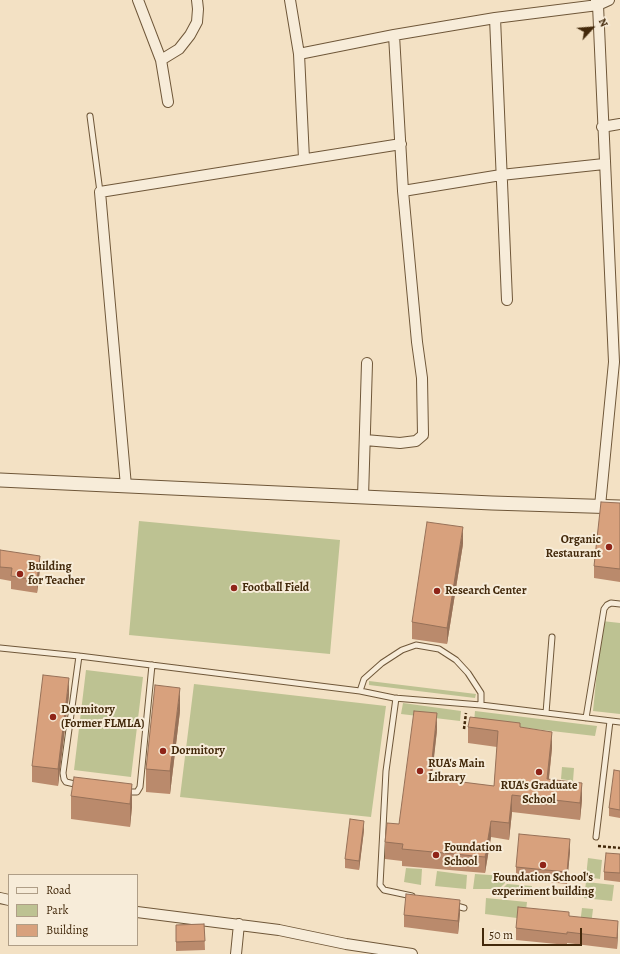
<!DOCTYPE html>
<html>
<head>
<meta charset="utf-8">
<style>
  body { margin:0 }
  #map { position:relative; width:620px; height:954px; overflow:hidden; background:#f3e1c4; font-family:Alegreya,serif }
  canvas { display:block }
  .legend { position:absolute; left:8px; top:874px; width:130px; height:72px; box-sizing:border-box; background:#f7ecd9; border:1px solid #af9e87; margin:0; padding:5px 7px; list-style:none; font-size:12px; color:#43290b }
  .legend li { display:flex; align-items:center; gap:8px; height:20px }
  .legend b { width:20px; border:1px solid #af9e87 }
  .north { position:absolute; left:572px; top:8px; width:40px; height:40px; -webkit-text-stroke:3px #f7ecd9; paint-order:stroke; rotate:64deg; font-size:11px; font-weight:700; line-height:16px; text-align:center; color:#43290b }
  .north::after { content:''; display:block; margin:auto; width:14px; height:18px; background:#43290b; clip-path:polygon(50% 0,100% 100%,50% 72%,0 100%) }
  .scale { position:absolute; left:482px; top:928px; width:100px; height:18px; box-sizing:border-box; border:2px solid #43290b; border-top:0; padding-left:5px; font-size:12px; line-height:14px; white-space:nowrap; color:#43290b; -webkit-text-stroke:3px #f7ecd9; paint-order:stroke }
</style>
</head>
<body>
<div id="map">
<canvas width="620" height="954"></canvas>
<ul class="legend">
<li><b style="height:5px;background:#f7ecd9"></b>Road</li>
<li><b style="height:11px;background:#bdc292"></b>Park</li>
<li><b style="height:11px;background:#d8a17d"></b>Building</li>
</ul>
<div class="north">N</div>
<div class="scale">50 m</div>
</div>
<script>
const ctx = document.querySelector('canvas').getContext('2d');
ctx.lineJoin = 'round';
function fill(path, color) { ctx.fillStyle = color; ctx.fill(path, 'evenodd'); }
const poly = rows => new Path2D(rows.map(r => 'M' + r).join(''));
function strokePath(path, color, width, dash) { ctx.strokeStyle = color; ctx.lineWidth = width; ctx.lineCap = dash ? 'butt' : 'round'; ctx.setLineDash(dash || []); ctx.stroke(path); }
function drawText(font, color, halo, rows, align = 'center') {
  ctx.font = font + ' Alegreya,serif'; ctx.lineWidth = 4; ctx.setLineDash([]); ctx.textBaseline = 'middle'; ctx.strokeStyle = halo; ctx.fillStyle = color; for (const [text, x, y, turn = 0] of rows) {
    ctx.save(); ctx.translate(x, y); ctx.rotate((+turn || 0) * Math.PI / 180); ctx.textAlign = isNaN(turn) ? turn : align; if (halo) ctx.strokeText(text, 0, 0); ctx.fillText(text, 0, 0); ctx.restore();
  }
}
const green = poly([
  [139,521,340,540,330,654,129,635],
  [602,621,620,623,620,714,593,711],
  [86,670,143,677,131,777,74,770],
  [369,681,476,694,475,698,369,685],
  [194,684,386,706,371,817,180,797],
  [403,703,461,711,460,721,401,714],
  [475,711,597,726,595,736,474,722],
  [562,767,574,768,573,781,561,779],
  [588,858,602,860,600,879,586,877],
  [406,868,422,869,421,885,404,882],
  [437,871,467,875,466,889,435,886],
  [475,874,505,876,505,883,499,889,473,889],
  [586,882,614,885,612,901,584,898],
  [507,884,532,886,531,892,502,889],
  [568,885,575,886,574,896,538,893,539,887,567,890],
  [486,898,527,902,525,919,485,914],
  [582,908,593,909,591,925,580,924]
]);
const path = poly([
  [464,729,466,713],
  [598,846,620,848]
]);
const service = poly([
  [90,116,100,192],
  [0,648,79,656,360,691,394,698,481,705,620,722],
  [360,691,364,679,382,663,402,650,416,645,439,649,456,660,468,673,481,693,481,705],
  [396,698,386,771,380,885,384,890,412,896],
  [546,713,552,637],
  [586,718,604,609,607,605,611,603,620,604],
  [79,785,66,782,64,779,63,773,79,656],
  [126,792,137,792,140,787,152,665],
  [596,837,610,721],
  [453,905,464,908]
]);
const minor = poly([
  [138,0,161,60,168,102],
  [290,0,299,54,304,159],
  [596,0,598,5,614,362,600,506],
  [495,18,507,300],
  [299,54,394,35,495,18,598,5,609,0],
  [161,60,179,49,190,35,197,22,198,9,197,0],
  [602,127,620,124],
  [403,191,501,175,604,164],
  [365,440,400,443,416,441,423,435,422,378,417,342,403,191,394,35],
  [126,486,100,192,401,144],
  [363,497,367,363],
  [0,898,9,900],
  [137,912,279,930,346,944,412,954],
  [236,954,239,924]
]);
const tertiary = poly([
  [0,480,492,503,620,507]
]);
const wall = poly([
  [620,503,620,582,594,578,594,566],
  [463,544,447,644,412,639,412,622],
  [0,550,40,569,37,593,11,589,11,581,0,579],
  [69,695,58,786,32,782,32,766],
  [180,711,170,794,146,792,146,769],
  [468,727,520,727,552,748,549,779,582,800,580,820,512,812,509,840,491,837,485,873,402,866,402,861,385,859,385,842,399,824,437,730,431,779,494,786,497,747,468,743],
  [620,771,620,818,609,816,609,808],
  [132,784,132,807,130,827,71,819,71,796],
  [364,830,359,870,345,868,345,859],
  [570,851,567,884,516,879,516,867],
  [620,854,620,882,604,880,604,872],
  [460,913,458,934,404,927,404,915],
  [569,916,618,933,617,949,567,943,567,945,516,940,516,928],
  [204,924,205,950,176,951,176,925]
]);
const shadedWall = poly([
  [463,527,463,544,447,644,447,628],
  [40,556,40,569,37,593,37,580],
  [69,678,69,695,58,786,58,769],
  [180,688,180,711,170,794,170,771],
  [437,713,437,730,430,795,430,778],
  [552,732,552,748,547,795,547,779],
  [582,783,582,800,580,820,580,803],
  [132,784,132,807,130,827,130,804],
  [512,795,512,812,509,840,509,823],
  [364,821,364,830,359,870,359,861],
  [491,821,491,837,485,873,485,857],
  [570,839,570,851,567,884,567,872],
  [460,900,460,913,458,934,458,921],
  [618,921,618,933,617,949,617,938]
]);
const building = poly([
  [601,502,620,503,620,569,594,566,601,502],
  [427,522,463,527,447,628,412,622,427,522],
  [0,550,40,556,37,580,11,576,12,568,0,567,0,550],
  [43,675,69,678,58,769,32,766,43,675],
  [155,685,180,688,170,771,146,769,155,685],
  [414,711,437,713,430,778,494,786,498,731,468,727,470,717,520,723,520,727,552,732,547,779,582,783,580,803,512,795,509,823,491,821,485,857,402,849,403,844,385,842,387,823,399,824,414,711],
  [614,770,620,771,620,810,609,808,614,770],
  [74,777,132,784,130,804,71,796,74,777],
  [350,819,364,821,359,861,345,859,350,819],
  [519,834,570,839,567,872,516,867,519,834],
  [606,853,620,854,620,873,604,872,606,853],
  [406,894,460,900,458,921,404,915,406,894],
  [518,907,569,912,569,916,618,921,617,938,567,932,567,934,516,928,518,907],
  [204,924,205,941,176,942,176,925,204,924]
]);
const markers = [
  [609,547,4,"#8f2418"],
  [20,574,4,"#8f2418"],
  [234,588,4,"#8f2418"],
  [437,591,4,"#8f2418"],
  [53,717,4,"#8f2418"],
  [163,751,4,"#8f2418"],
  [420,771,4,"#8f2418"],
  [539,772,4,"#8f2418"],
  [436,855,4,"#8f2418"],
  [543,865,4,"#8f2418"]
];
const poiNames = [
  ["Organic",601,540,"right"],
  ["Restaurant",601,554,"right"],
  ["Building",28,567],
  ["for Teacher",28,581],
  ["Football Field",242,588],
  ["Research Center",445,591],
  ["Dormitory",61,710],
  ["(Former FLMLA)",61,724],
  ["Dormitory",171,751],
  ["RUA's Main",428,764],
  ["Library",428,778],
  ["RUA's Graduate",539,786,"center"],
  ["School",539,800,"center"],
  ["Foundation",444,848],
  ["School",444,862],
  ["Foundation School's",543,878,"center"],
  ["experiment building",543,892,"center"]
];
fill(green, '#bdc292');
strokePath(service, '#6f5739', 7);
strokePath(minor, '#6f5739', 12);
strokePath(tertiary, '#6f5739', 15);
strokePath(path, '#43290b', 2.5, [3, 2]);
strokePath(service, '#f7ecd9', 5);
strokePath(minor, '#f7ecd9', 10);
strokePath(tertiary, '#f7ecd9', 13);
fill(wall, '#ba8a6c');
fill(shadedWall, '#977158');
fill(building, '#d8a17d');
strokePath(building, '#977158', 1);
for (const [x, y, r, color] of markers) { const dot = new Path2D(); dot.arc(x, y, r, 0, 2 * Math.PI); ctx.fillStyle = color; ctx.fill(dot); strokePath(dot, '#f7ecd9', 1.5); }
drawText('bold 12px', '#43290b', '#f7ecd9', poiNames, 'left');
</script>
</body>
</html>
